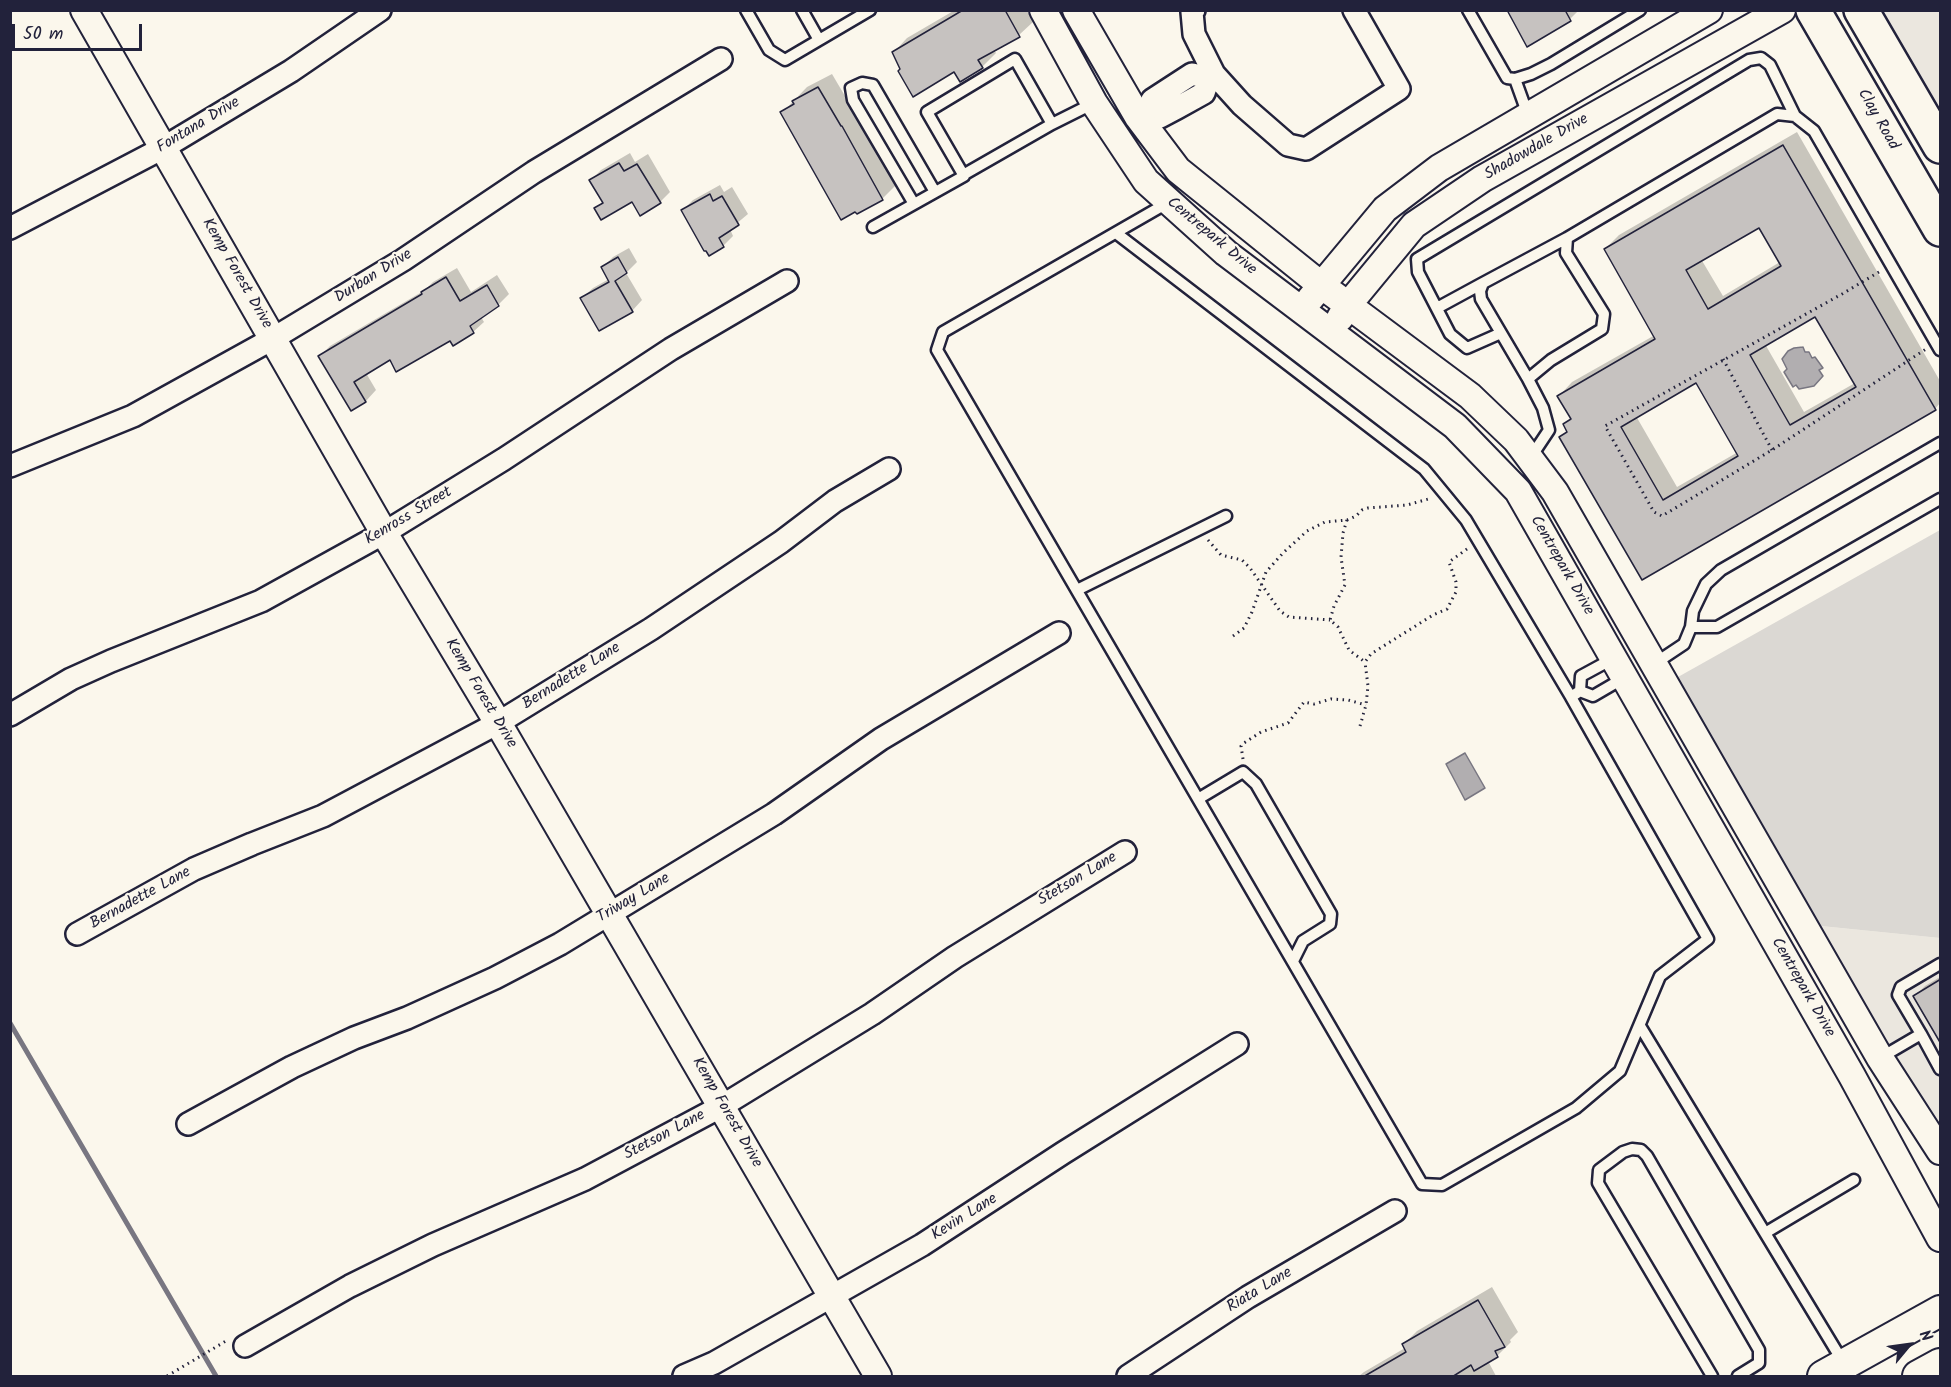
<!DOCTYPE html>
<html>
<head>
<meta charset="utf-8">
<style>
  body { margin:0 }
  #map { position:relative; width:1951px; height:1387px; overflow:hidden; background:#fbf7ec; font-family:Kalam,sans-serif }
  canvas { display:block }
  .frame { position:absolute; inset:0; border:12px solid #22223b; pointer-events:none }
  .north { position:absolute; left:1879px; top:1315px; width:60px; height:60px; -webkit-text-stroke:4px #fbf7ec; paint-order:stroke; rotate:61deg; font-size:16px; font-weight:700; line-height:24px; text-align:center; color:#22223b }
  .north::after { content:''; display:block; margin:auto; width:21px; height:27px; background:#22223b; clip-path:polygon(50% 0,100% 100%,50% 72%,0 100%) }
  .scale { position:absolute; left:12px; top:24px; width:130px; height:27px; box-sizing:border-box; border:3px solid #22223b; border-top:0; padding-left:8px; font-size:18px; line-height:21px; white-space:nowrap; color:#22223b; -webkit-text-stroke:4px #fbf7ec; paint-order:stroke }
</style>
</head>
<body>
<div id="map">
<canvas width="1951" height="1387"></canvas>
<div class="frame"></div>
<div class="north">N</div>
<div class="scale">50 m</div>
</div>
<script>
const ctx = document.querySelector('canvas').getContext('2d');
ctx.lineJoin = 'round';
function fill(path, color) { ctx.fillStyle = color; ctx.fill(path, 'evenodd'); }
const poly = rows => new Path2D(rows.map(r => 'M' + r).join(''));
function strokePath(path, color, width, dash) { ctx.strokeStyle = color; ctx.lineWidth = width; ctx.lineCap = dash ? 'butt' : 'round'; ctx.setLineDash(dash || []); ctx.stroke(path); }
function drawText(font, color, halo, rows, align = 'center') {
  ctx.font = font + ' Kalam,sans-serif'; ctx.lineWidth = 4.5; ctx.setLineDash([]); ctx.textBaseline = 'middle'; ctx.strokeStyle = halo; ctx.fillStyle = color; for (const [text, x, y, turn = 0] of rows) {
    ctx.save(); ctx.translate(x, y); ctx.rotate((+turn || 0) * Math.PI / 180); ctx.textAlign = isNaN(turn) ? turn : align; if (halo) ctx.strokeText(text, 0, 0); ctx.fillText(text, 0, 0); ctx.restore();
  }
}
const built = poly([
  [1861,11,1940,11,1940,146],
  [1821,926,1940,938,1940,1125,1892,1051]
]);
const green = poly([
  [1940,530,1940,938,1821,926,1678,677]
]);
const water = poly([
  [1803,347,1805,352,1809,352,1812,358,1815,357,1823,368,1819,370,1823,376,1814,386,1799,389,1796,385,1793,387,1784,372,1787,369,1782,359,1788,351,1794,348,1803,347],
  [1465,753,1485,788,1465,800,1446,764,1465,753]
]);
const shadow = poly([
  [955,10,1027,10,1033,22,1019,35,994,50,996,53,982,67,955,70,902,68,894,52,907,38],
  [1509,10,1579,10,1570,19],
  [832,74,855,113,856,113,896,185,882,199,782,113,807,87],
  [1797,132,1940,381,1940,403,1935,409,1642,578,1561,437,1568,430,1564,424,1571,418,1559,396,1572,382,1655,335,1605,249,1619,235],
  [1759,226,1780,262,1723,296,1701,259],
  [1816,315,1855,383,1804,412,1765,344],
  [1697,381,1738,452,1677,487,1636,416],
  [630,153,635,162,648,154,670,192,660,202,632,200,596,209,604,201,591,180,601,170],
  [720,185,724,192,732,187,748,214,730,229,733,236,723,246,683,210,693,200],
  [629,248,637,262,626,273,642,300,632,311,582,298,593,288,609,279,603,267,613,257],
  [457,268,471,292,497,275,509,294,498,305,481,317,484,322,473,332,454,344,450,339,390,358,366,373,376,390,366,401,351,409,320,356,330,346,425,290,433,282],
  [1940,977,1940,1041,1915,996,1925,986],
  [1492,1287,1518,1332,1510,1340,1511,1342,1497,1356,1488,1361,1496,1376,1359,1376,1364,1372,1405,1348,1403,1345,1417,1331]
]);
const stream = poly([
  [10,1023,216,1376]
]);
const building = poly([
  [963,10,1005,10,1020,37,978,60,983,68,960,82,954,72,913,97,898,71,900,69,892,52,963,10],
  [1507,10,1565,10,1571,21,1527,47,1507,10],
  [818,87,841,126,842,126,883,200,857,214,855,212,841,220,780,112,794,104,792,101,818,87],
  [1783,145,1936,410,1642,580,1559,437,1567,432,1563,424,1571,419,1557,396,1655,339,1604,249,1783,145],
  [1759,228,1781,266,1708,309,1686,270,1759,228],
  [1815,317,1856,387,1790,425,1750,355,1815,317],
  [1696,383,1738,456,1663,500,1621,427,1696,383],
  [619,163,624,171,637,164,661,203,640,216,632,202,601,220,594,208,603,203,589,180,619,163],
  [710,194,713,201,722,196,739,225,719,238,724,247,709,256,706,251,704,251,681,210,710,194],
  [618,257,627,273,615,281,633,312,599,331,580,298,609,282,601,267,618,257],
  [446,277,460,301,487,285,499,306,470,326,474,333,453,346,450,341,396,372,390,360,354,382,366,402,351,411,318,356,422,294,421,292,446,277],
  [1941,979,1941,1044,1913,996,1941,979],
  [1478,1300,1505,1347,1495,1351,1498,1357,1474,1371,1471,1365,1452,1377,1363,1377,1406,1352,1402,1344,1478,1300]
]);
const path = poly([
  [1879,272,1842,294,1605,426,1654,512,1662,516,1772,450,1926,349],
  [1723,359,1772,450],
  [1347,520,1343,533,1341,557,1345,585,1334,606,1330,620,1338,627,1349,650,1365,662,1371,654,1382,647,1433,615,1447,609,1456,592,1456,582,1449,562,1467,549],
  [1208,540,1221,555,1242,560,1250,568,1280,611,1289,617,1330,620],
  [1233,636,1244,628,1252,612,1266,572,1283,553,1307,531,1325,522,1347,520,1356,516,1362,510,1368,508,1407,505,1432,498],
  [1360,726,1366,705,1368,686,1365,662],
  [1243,759,1241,746,1244,743,1261,732,1288,723,1304,702,1314,704,1331,699,1348,700,1366,705],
  [167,1376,226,1341]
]);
const service = poly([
  [746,10,769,50,785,60,870,10],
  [802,10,819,40],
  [1468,10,1507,78,1515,79,1531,74,1551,64,1640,10],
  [1515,79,1528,115],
  [963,175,1052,124],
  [1169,202,943,332,937,350,1422,1184,1442,1185,1576,1108,1620,1071,1660,976,1708,939,1571,697,1580,691],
  [914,204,853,100,851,88,862,83,873,85,935,192],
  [873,227,964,176,927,112,1015,59,1052,124,1094,103],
  [1116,233,1424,469,1466,520,1571,697],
  [1437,308,1483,283],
  [1501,333,1467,348,1450,334,1418,272,1417,259,1749,60,1761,58,1770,65,1795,116],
  [1528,379,1481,299,1480,291,1483,283,1567,238],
  [1531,457,1549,430,1543,408,1528,379,1551,360,1602,329,1604,314,1566,253,1567,238,1777,114,1795,116,1814,131,1940,350],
  [1077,590,1226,516],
  [1691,627,1717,627,1940,499],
  [1605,663,1616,671,1617,682,1593,696,1580,691,1581,676,1605,663],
  [1654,664,1684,644,1691,627,1693,611,1706,584,1721,570,1940,443],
  [1198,799,1243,772,1256,784,1331,914,1330,924,1303,941,1293,961],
  [1640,1026,1843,1362],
  [1921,1034,1940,1069],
  [1880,1058,1921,1034,1898,995,1901,987,1940,964],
  [1765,1233,1854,1180],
  [1712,1376,1598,1183,1599,1170,1623,1152,1632,1149,1641,1150,1647,1156,1759,1350,1759,1363,1738,1376]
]);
const minor = poly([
  [1194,10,1192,12,1194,34,1214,74,1242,105,1288,145,1306,149,1399,89,1354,10],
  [1145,115,1152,100,1192,74,1209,78],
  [1138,117,1145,115,1160,117,1177,108,1204,93,1209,78,1214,74],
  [10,228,163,148,291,71,380,10],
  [10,466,133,416,274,338,403,260,534,172,721,59],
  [10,715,71,679,111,661,261,601,384,533,504,459,671,349,787,281],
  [77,934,194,869,252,844,323,816,498,723,651,629,781,542,835,501,889,469],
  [188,1124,292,1067,354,1038,407,1018,495,978,560,944,774,814,881,739,1059,633],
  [245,1346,350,1286,433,1245,585,1179,722,1106,872,1014,955,957,1125,852],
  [684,1376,714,1363,922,1245,1063,1153,1237,1044],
  [1128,1376,1248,1297,1395,1211]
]);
const tertiary = poly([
  [84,10,384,533,498,723,878,1376],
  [1043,10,1094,103,1146,181,1226,253,1455,426,1518,491,1852,1076,1940,1238],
  [1076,10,1138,117,1178,170,1321,285,1470,396,1516,440,1555,492,1880,1058,1940,1151],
  [1310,299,1385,209,1439,168,1709,10],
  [1340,318,1348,305,1414,225,1482,179,1782,10]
]);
const secondary = poly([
  [1823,1376,1940,1311],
  [1918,1376,1940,1364]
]);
const primary = poly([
  [1813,10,1940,229],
  [1861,10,1940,146]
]);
const streetNames = [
  ["Clay Road",1877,120,60],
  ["Fontana Drive",199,126,-31],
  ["Shadowdale Drive",1537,148,-30],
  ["Centrepark Drive",1211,237,40],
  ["Kemp Forest Drive",236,274,60],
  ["Durban Drive",374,277,-32],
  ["Kenross Street",409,517,-31],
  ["Centrepark Drive",1561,566,60],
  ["Bernadette Lane",572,677,-32],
  ["Kemp Forest Drive",480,694,59],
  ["Stetson Lane",1078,880,-31],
  ["Bernadette Lane",141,899,-29],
  ["Triway Lane",634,899,-31],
  ["Centrepark Drive",1802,988,60],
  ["Kemp Forest Drive",726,1113,60],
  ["Stetson Lane",665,1136,-28],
  ["Kevin Lane",965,1218,-32],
  ["Riata Lane",1260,1291,-31]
];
fill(built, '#ebe7df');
fill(green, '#dbd8d3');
fill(water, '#b1aeb0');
strokePath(water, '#787681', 1.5);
fill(shadow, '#0003');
strokePath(stream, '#787681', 5);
fill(building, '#c6c2c0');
strokePath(building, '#22223b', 1.5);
strokePath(service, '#22223b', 15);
strokePath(minor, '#22223b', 26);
strokePath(tertiary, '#22223b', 30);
strokePath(secondary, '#22223b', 34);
strokePath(primary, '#22223b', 38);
strokePath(path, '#22223b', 3, [1.5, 4.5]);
strokePath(service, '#fbf7ec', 10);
strokePath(minor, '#fbf7ec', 21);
strokePath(tertiary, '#fbf7ec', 26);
strokePath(secondary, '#fbf7ec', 30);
strokePath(primary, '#fbf7ec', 33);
drawText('16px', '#22223b', '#fbf7ec', streetNames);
</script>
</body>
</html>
